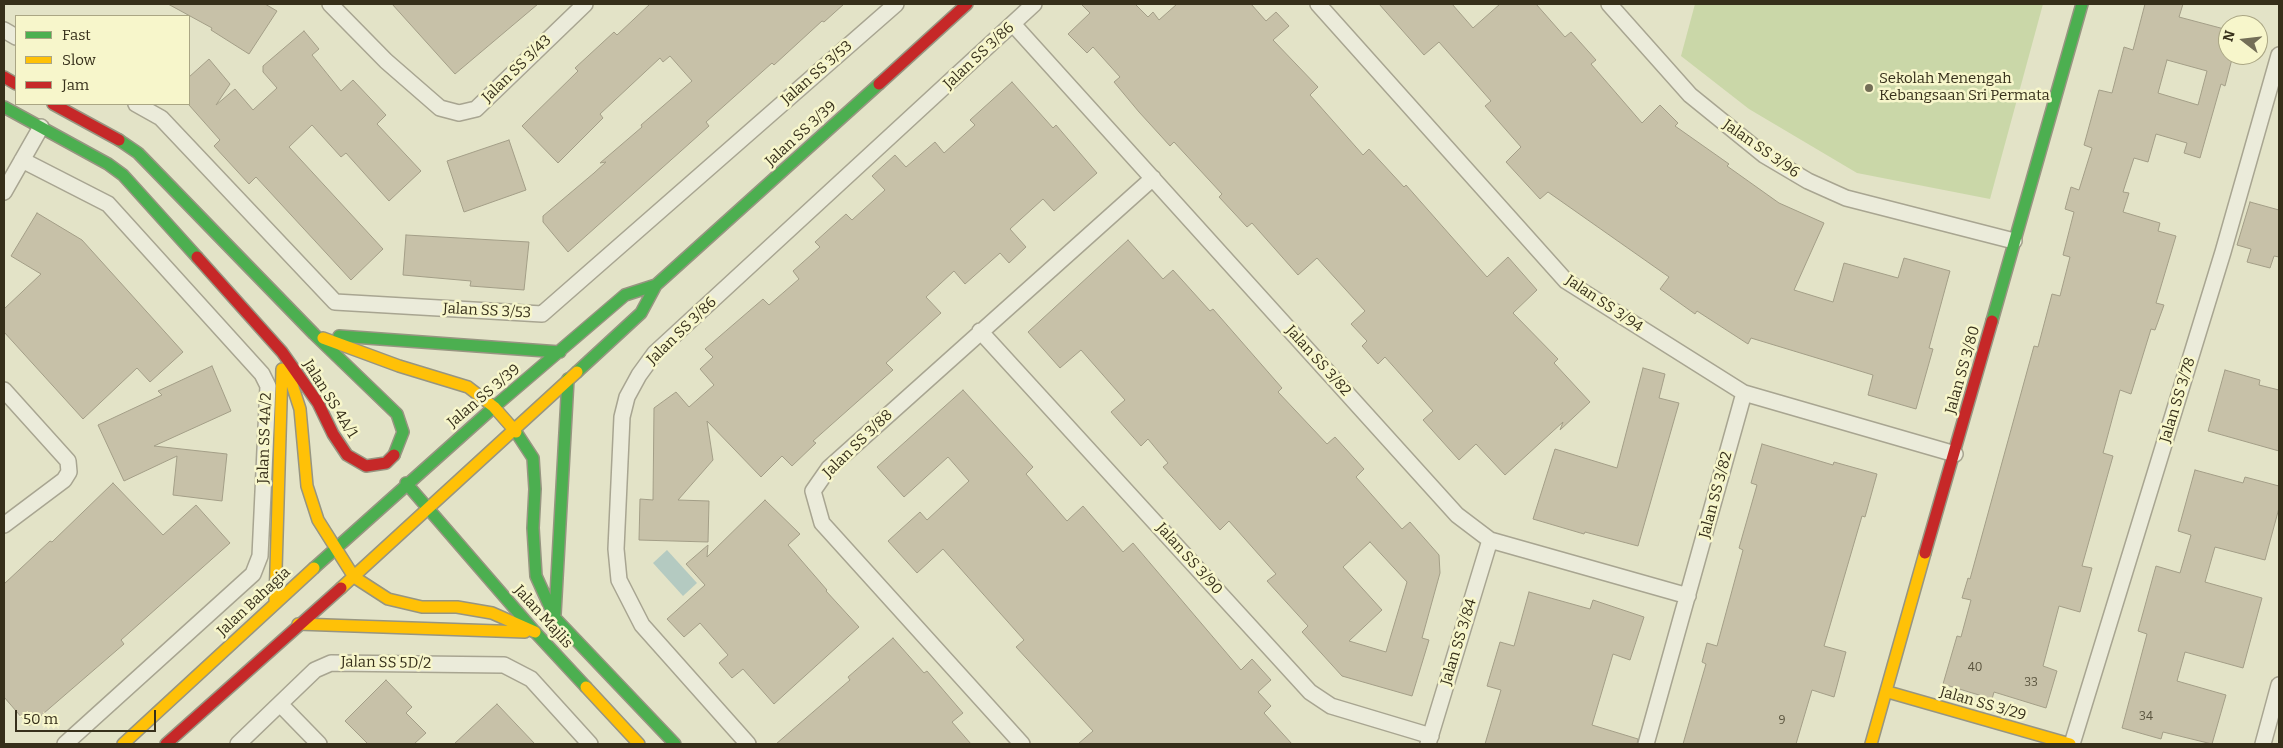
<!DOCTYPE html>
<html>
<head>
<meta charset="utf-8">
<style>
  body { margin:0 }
  #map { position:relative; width:2283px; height:748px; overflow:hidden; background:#e3e3c7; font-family:Bitter,serif }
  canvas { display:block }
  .frame { position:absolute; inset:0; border:5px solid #362f1a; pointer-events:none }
  .legend { position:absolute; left:15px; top:15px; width:175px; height:90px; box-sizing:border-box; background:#f7f6cb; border:1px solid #aaa684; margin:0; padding:6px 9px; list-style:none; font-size:15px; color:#362f1a }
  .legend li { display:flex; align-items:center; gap:10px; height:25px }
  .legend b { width:25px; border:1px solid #aaa684 }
  .north { position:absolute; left:2218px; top:15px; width:50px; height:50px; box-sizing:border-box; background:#f7f6cb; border:1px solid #aaa684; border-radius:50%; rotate:286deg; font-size:14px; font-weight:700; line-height:20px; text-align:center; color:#362f1a }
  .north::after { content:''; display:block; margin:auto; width:18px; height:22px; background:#736e57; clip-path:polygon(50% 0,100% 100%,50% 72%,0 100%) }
  .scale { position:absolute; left:15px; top:710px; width:141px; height:22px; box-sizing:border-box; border:2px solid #362f1a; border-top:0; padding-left:6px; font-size:15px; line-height:18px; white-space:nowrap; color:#362f1a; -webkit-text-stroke:4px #f7f6cb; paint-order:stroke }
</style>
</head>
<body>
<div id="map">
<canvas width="2283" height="748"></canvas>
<div class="frame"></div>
<ul class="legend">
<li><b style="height:6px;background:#4caf50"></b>Fast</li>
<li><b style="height:6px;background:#ffc107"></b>Slow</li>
<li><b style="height:6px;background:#c62828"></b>Jam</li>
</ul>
<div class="north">N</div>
<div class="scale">50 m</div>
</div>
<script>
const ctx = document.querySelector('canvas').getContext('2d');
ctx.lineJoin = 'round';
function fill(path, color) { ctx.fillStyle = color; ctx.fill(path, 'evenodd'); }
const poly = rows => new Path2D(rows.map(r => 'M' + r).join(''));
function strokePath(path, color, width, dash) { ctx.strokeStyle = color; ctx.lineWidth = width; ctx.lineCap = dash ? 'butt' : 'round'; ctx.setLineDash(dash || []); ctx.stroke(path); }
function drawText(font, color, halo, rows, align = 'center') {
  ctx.font = font + ' Bitter,serif'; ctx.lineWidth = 5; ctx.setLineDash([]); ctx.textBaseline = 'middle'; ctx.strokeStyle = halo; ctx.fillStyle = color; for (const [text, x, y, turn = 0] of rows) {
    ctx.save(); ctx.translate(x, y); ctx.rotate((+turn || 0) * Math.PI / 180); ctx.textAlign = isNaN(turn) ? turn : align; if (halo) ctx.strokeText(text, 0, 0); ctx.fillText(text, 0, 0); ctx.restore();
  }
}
const green = poly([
  [1695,4,2043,4,1990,199,1857,173,1749,109,1681,56]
]);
const water = poly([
  [667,550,697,583,683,596,653,563]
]);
const building = poly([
  [168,4,265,4,277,11,249,54,211,30,212,28,168,4],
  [392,4,538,4,455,74,392,4],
  [650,4,844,4,824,22,822,21,774,65,772,63,706,122,709,126,568,252,543,222,543,216,594,173,606,162,600,163,642,127,641,125,692,81,670,56,663,62,660,58,600,114,603,118,558,163,522,126,578,71,575,68,614,32,617,35,650,4],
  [1081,4,1135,4,1148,17,1153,12,1159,20,1177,4,1251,4,1266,21,1276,12,1289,26,1273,40,1318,87,1310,95,1363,155,1369,149,1404,187,1406,185,1487,277,1508,257,1537,290,1513,313,1558,359,1554,363,1590,402,1560,430,1563,422,1505,475,1476,444,1459,460,1423,420,1433,411,1385,357,1378,364,1362,346,1367,341,1351,324,1365,311,1317,258,1298,275,1252,223,1247,227,1219,197,1222,194,1174,142,1170,146,1139,112,1114,82,1120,77,1093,47,1087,53,1068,34,1090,13,1081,4],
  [1379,4,1452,4,1473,28,1500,4,1536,4,1565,37,1571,32,1596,60,1591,64,1642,123,1660,105,1678,123,1675,126,1729,164,1727,166,1779,203,1824,223,1794,290,1833,302,1844,263,1898,278,1904,258,1950,271,1929,348,1933,349,1916,409,1868,395,1873,375,1751,338,1748,344,1697,311,1695,314,1660,289,1669,277,1548,192,1540,199,1506,162,1521,147,1485,106,1491,101,1439,42,1424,55,1379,4],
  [2145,4,2183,4,2179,17,2228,30,2228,55,2233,55,2225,86,2221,84,2200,158,2184,153,2187,143,2156,134,2148,162,2134,158,2123,192,2129,193,2123,212,2160,223,2158,231,2176,236,2156,303,2164,305,2155,330,2151,329,2131,394,2120,390,2103,453,2113,456,2082,566,2092,568,2080,612,2059,606,2043,666,2057,671,2046,708,1994,692,1992,699,1943,684,1957,636,1961,637,1971,600,1962,598,1968,578,1970,579,2034,346,2038,347,2052,294,2060,296,2070,257,2063,255,2074,212,2065,209,2071,187,2079,190,2092,148,2084,145,2099,90,2112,93,2124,47,2133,50,2145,4],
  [2167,60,2207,71,2198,105,2158,93,2167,60],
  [304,31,319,49,312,55,341,91,353,80,386,115,377,124,421,171,389,201,346,153,341,157,312,125,289,147,383,249,351,280,256,177,249,184,214,146,220,140,189,105,189,77,209,59,230,84,216,105,235,89,253,110,277,88,263,72,263,66,304,31],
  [1012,82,1053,128,1056,125,1097,173,1054,211,1043,199,1010,229,1026,247,1009,263,1000,253,965,284,954,271,926,297,941,313,886,363,893,370,813,441,816,443,792,466,782,456,761,477,707,421,713,460,678,500,709,501,708,542,639,540,640,499,653,500,654,408,676,392,689,407,714,385,700,369,713,357,705,349,763,299,769,305,799,279,793,271,820,247,815,242,846,214,852,220,885,190,872,176,895,155,906,167,935,142,944,153,975,125,970,120,1012,82],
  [509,140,526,190,464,212,447,161,509,140],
  [2250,202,2279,210,2279,257,2274,256,2270,268,2247,262,2251,249,2237,245,2250,202],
  [37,213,82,240,183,352,150,382,137,368,83,419,4,332,4,309,41,274,11,256,37,213],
  [406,235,529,242,524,290,470,286,471,281,403,275,406,235],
  [1128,240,1163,279,1173,270,1210,311,1213,309,1282,388,1278,392,1327,444,1335,437,1364,469,1356,477,1402,529,1410,522,1439,555,1440,573,1422,638,1429,640,1412,696,1342,676,1302,632,1308,626,1267,581,1276,574,1229,521,1220,530,1163,467,1168,463,1148,439,1141,446,1111,412,1125,400,1081,350,1060,368,1028,332,1128,240],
  [1370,542,1407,582,1386,652,1349,641,1382,610,1343,567,1370,542],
  [212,366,231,411,154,446,227,454,222,501,173,495,177,456,124,481,98,425,162,395,158,391,212,366],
  [1643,368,1665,374,1659,398,1679,403,1638,546,1585,532,1584,534,1533,519,1555,449,1617,468,1643,368],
  [2225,370,2260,380,2259,385,2279,390,2279,451,2208,431,2225,370],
  [963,390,1033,467,1026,474,1067,521,1083,506,1123,552,1133,543,1241,670,1252,659,1271,680,1258,692,1271,706,1264,713,1292,744,1078,744,1093,731,1016,647,1024,640,943,549,917,573,888,541,920,512,927,520,969,481,948,457,904,497,877,467,963,390],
  [1762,444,1833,465,1834,462,1877,474,1865,517,1862,516,1824,646,1846,652,1834,697,1812,690,1796,744,1683,744,1706,664,1702,662,1707,643,1717,646,1743,550,1739,548,1757,485,1751,483,1762,444],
  [2195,470,2243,483,2245,477,2279,486,2279,508,2265,560,2215,547,2205,582,2262,598,2243,668,2185,652,2177,681,2226,695,2212,744,2163,732,2161,739,2122,728,2147,634,2138,631,2156,566,2180,573,2191,535,2178,531,2195,470],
  [113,483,163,535,196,505,230,543,121,640,124,644,29,726,4,697,4,584,50,541,52,542,113,483],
  [765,500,800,534,788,545,827,590,826,591,859,627,774,704,743,669,732,678,719,663,728,655,700,623,684,637,667,619,705,585,686,564,708,545,707,557,765,500],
  [1529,592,1590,609,1593,600,1644,617,1630,660,1613,654,1592,725,1638,739,1637,744,1485,744,1501,690,1487,686,1500,642,1514,646,1529,592],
  [893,638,924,673,927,671,963,713,952,722,971,744,776,744,850,680,848,677,893,638],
  [386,680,412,707,406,713,426,733,414,744,368,744,345,721,386,680],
  [497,704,535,744,454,744,497,704]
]);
const street = poly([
  [330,4,386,61,440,108,459,113,476,109,585,4],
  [1318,4,1566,281,1744,393,1955,454],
  [1609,4,1690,95,1764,155,1808,181,1846,198,2014,241],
  [1013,24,1457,515,1490,540,1688,596],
  [4,30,16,37],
  [136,104,161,118,335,302,542,314,896,4],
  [22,160,108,204,262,374,268,386,260,556,253,574,65,744],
  [4,192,41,127],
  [980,331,1310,692,1331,706,1431,736],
  [4,390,68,461,69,472,64,480,4,525],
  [280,704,319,744],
  [238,744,315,670,331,663,504,665,531,679,590,744],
  [748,744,642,625,619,580,616,549,622,417,627,397,639,375,655,353,1034,4],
  [1022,744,822,523,813,491,829,468,1153,178],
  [1428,744,1490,540],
  [1646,744,1744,393],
  [2072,744,2223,252,2279,55],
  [2263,744,2279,685]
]);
const fast = poly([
  [4,107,108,164,123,175,197,257],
  [119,140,138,153,314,334,397,414,403,432,394,455],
  [1992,321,2082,4],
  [339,336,560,352],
  [577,372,641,313,656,285,879,84],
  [516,432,533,458,535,489,533,528,536,576,555,618,675,744],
  [406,483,535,632,586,687],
  [314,568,494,407,625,295,656,285],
  [555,614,568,379]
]);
const slow = poly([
  [323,338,399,366,468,387,494,407,516,432],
  [288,372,300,409,307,486,318,520,354,577,388,599,422,607,457,607,492,613,535,632],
  [341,588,577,372],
  [275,603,282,369],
  [298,624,525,632],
  [586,687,639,744],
  [1888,692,2070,744],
  [123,744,314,568],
  [1871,744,1925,553]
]);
const jam = poly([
  [4,77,16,84],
  [879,84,967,4],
  [53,104,119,140],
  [197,257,282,352,318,403,333,434,347,455,366,466,386,463,394,455],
  [1925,553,1992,321],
  [166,744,341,588]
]);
const markers = [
  [1869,88,5,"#736e57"]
];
const numberNames = [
  ["40",1975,668],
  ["33",2031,683],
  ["34",2146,717],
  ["9",1782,721]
];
const streetNames = [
  ["Jalan SS 3/86",979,56,-43],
  ["Jalan SS 3/43",517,69,-44],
  ["Jalan SS 3/53",817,73,-41],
  ["Jalan SS 3/39",801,134,-42],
  ["Jalan SS 3/96",1761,149,35],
  ["Jalan SS 3/94",1604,304,34],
  ["Jalan SS 3/53",487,311,3],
  ["Jalan SS 3/86",682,331,-44],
  ["Jalan SS 3/82",1318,361,48],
  ["Jalan SS 3/80",1963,370,-74],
  ["Jalan SS 3/39",484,396,-40],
  ["Jalan SS 4A/1",330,399,58],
  ["Jalan SS 3/78",2178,400,-73],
  ["Jalan SS 4A/2",265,438,-88],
  ["Jalan SS 3/88",858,444,-44],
  ["Jalan SS 3/82",1716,495,-75],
  ["Jalan SS 3/90",1189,559,48],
  ["Jalan Bahagia",254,602,-43],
  ["Jalan Majlis",543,617,48],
  ["Jalan SS 3/84",1459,642,-73],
  ["Jalan SS 5D/2",386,663,1],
  ["Jalan SS 3/29",1983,704,16]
];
const poiNames = [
  ["Sekolah Menengah",1879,79],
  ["Kebangsaan Sri Permata",1879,96]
];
fill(green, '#cad7a8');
fill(water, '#b4cac1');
fill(building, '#c7c1a8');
strokePath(building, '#a39e87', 1);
strokePath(street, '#a8a591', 18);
strokePath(fast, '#979581', 14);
strokePath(slow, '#979581', 14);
strokePath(jam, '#979581', 14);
strokePath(street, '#ebebda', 15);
strokePath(fast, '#4caf50', 11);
strokePath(slow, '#ffc107', 11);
strokePath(jam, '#c62828', 11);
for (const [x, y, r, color] of markers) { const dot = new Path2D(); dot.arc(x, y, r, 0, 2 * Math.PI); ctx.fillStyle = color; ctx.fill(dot); strokePath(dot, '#f7f6cb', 2); }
drawText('12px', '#5a543e', null, numberNames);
drawText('15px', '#362f1a', '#f7f6cb', streetNames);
drawText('15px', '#362f1a', '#f7f6cb', poiNames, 'left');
</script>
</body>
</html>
